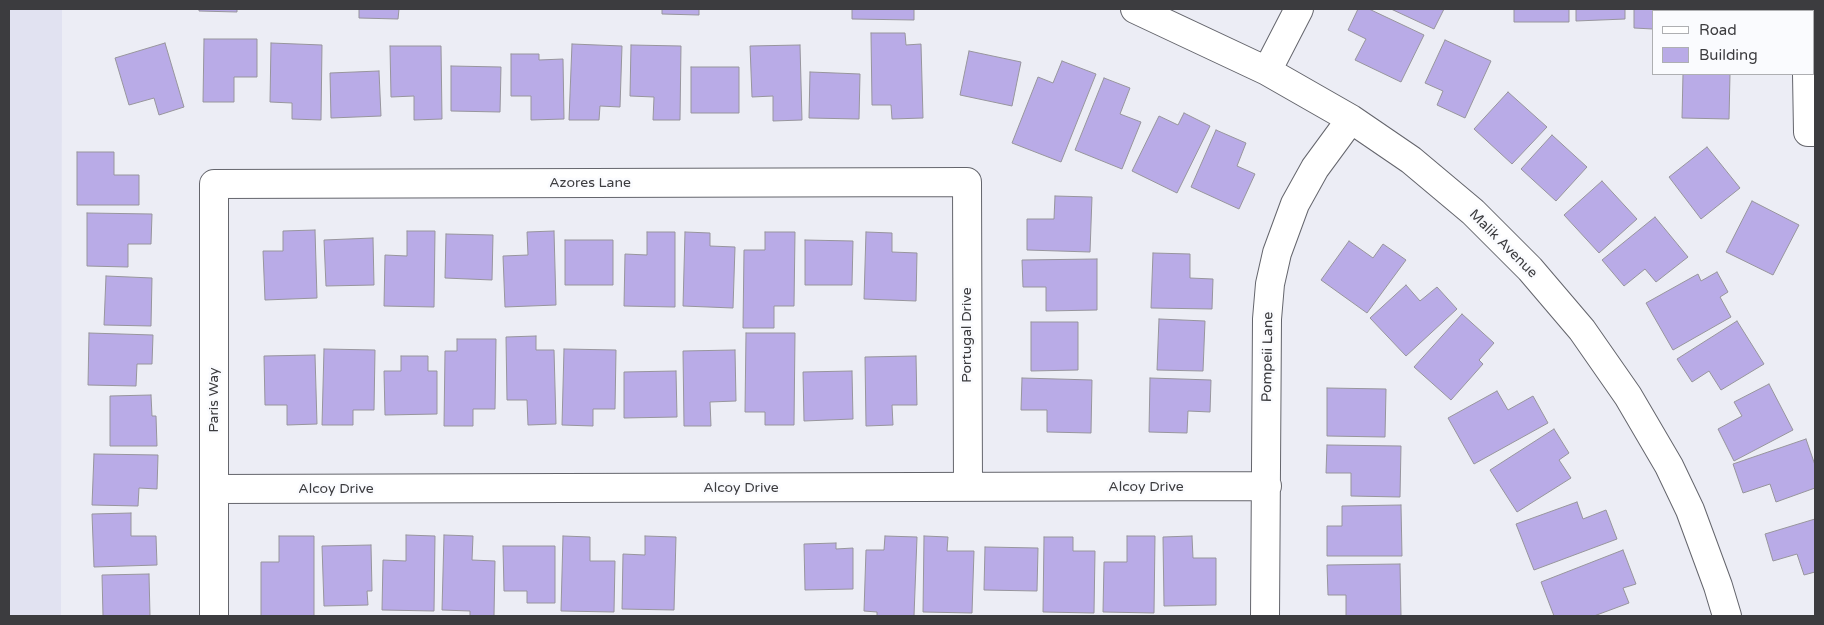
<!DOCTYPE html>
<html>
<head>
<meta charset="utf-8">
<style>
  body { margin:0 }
  #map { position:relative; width:1824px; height:625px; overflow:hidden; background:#ecedf5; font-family:"Varela Round",sans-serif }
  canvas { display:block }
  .frame { position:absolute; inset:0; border:10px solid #3c3c3f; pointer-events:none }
  .legend { position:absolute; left:1652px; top:10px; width:162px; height:65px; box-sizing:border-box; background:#fafbfe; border:1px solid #aeafb2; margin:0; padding:6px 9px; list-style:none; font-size:15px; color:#3c3c3f }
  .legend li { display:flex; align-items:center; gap:10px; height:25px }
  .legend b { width:25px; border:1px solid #aeafb2 }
</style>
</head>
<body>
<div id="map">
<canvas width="1824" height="625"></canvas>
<div class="frame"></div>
<ul class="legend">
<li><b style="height:6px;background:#fff"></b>Road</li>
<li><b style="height:14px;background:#b9abe7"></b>Building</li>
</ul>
</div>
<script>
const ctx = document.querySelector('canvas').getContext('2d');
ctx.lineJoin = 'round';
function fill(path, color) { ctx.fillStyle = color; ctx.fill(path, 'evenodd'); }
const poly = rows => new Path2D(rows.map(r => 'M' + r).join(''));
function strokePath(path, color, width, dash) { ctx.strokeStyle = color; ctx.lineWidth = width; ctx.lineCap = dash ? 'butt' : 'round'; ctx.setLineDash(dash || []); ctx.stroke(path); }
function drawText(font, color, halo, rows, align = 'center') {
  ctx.font = font + ' "Varela Round",sans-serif'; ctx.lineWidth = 5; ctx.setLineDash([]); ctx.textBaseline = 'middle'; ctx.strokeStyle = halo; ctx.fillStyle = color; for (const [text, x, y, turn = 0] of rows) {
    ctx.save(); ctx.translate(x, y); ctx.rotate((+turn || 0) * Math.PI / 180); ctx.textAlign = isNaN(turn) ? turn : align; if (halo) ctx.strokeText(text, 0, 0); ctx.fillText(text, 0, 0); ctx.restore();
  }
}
const built = poly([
  [9,9,62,9,61,616,9,616]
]);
const building = poly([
  [199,9,237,9,237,12,199,11,199,9],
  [359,9,399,9,398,19,359,18,359,9],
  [662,9,699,9,699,15,662,14,662,9],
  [852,9,914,9,914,20,852,19,852,9],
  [1358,9,1369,9,1424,35,1401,82,1355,60,1366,39,1348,30,1358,9],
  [1391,9,1444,9,1434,29,1391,9],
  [1514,9,1569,9,1569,22,1514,22,1514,9],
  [1576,9,1625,9,1625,19,1576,21,1576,9],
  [1634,9,1689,9,1689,11,1653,11,1653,29,1634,28,1634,9],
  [1696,9,1747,9,1747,11,1696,11,1696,9],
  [871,33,905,33,906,45,921,44,923,118,892,119,891,105,872,105,871,33],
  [204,39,257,39,257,77,234,77,234,102,203,102,204,39],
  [1445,40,1491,61,1465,118,1437,105,1443,91,1425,83,1445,40],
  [165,43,184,107,159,115,154,98,129,105,115,58,165,43],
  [271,43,322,45,321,120,292,119,292,103,270,102,271,43],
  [572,44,622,46,620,107,600,106,599,120,569,120,572,44],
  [631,45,681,46,680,120,653,120,654,97,630,96,631,45],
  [800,45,802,120,773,121,773,96,752,97,750,46,800,45],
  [390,46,441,46,442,119,414,120,414,96,391,97,390,46],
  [969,51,1021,62,1012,106,960,95,969,51],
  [511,54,539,54,539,60,563,59,564,119,531,120,531,96,511,96,511,54],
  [1062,61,1096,74,1061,162,1012,143,1038,77,1053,83,1062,61],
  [451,66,501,67,500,112,451,111,451,66],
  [691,67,739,67,739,113,691,113,691,67],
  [379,71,381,116,331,118,330,73,379,71],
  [810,72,860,74,859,119,809,118,810,72],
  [1683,74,1730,74,1729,119,1682,118,1683,74],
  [1104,78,1130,88,1120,114,1141,122,1122,169,1075,150,1104,78],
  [1508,92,1547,127,1512,164,1474,129,1508,92],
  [1184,113,1210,126,1177,193,1132,171,1159,116,1178,125,1184,113],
  [1216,130,1246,143,1237,166,1255,174,1239,209,1191,187,1216,130],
  [1552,135,1587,167,1556,201,1521,169,1552,135],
  [1707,147,1740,188,1701,219,1669,177,1707,147],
  [77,152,114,152,114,175,139,175,139,205,77,205,77,152],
  [1602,181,1637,219,1599,253,1564,215,1602,181],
  [1055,196,1092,197,1090,252,1027,250,1027,219,1054,219,1055,196],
  [1752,201,1799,225,1773,275,1726,252,1752,201],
  [87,213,152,214,151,244,128,244,128,267,87,266,87,213],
  [1655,217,1688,257,1656,282,1645,269,1624,286,1602,260,1655,217],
  [315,230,317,298,265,300,263,251,283,251,283,231,315,230],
  [407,231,435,231,434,307,384,306,385,255,407,256,407,231],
  [554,231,556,305,505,307,503,256,528,255,527,232,554,231],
  [647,232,675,232,675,307,624,306,625,254,647,255,647,232],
  [685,232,710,233,710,246,735,247,733,308,683,306,685,232],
  [765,232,795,232,794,306,774,306,774,328,743,328,744,250,765,250,765,232],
  [866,232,892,233,892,252,917,253,916,301,864,299,866,232],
  [446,234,493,235,492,280,445,278,446,234],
  [373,238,374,285,326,286,324,240,373,238],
  [565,240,613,240,613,285,565,285,565,240],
  [805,240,853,241,852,285,805,285,805,240],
  [1349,241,1373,258,1383,244,1406,260,1367,313,1321,280,1349,241],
  [1153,253,1190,254,1190,278,1213,279,1212,309,1151,308,1153,253],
  [1097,259,1097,310,1046,311,1046,287,1023,287,1022,260,1097,259],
  [1717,272,1728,292,1720,297,1731,317,1673,350,1646,303,1698,274,1701,281,1717,272],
  [106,276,152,278,151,326,104,325,106,276],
  [1406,285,1420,301,1437,287,1457,309,1406,356,1370,318,1406,285],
  [1462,314,1494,343,1479,360,1483,364,1451,400,1414,367,1462,314],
  [1159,319,1205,321,1203,371,1157,370,1159,319],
  [1737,321,1764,364,1721,390,1709,371,1692,382,1677,359,1737,321],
  [1031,322,1078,322,1078,370,1031,371,1031,322],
  [89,333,153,335,152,364,137,364,136,386,88,385,89,333],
  [746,333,795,333,794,425,765,425,765,412,745,412,746,333],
  [536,336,536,350,554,350,556,424,528,425,527,400,507,400,506,337,536,336],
  [457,339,496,339,495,409,473,409,473,426,444,426,445,351,457,351,457,339],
  [324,349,375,350,374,410,353,410,353,425,322,425,324,349],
  [564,349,616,350,615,409,593,409,593,426,562,425,564,349],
  [735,350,736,401,710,402,711,426,684,426,683,351,735,350],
  [315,355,317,424,287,425,287,405,265,405,264,356,315,355],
  [401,356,428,356,428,371,437,371,437,414,385,415,384,371,401,371,401,356],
  [916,356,917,405,892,405,893,425,866,426,865,357,916,356],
  [676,371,677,417,624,418,624,372,676,371],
  [852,371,853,419,804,421,803,372,852,371],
  [1022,378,1092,380,1091,433,1047,432,1047,410,1021,410,1022,378],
  [1150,378,1211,380,1210,412,1188,411,1187,433,1149,432,1150,378],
  [1769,384,1793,430,1734,461,1718,429,1742,416,1734,402,1769,384],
  [1327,388,1386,389,1385,437,1327,436,1327,388],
  [1497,391,1508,410,1533,396,1548,423,1474,464,1448,418,1497,391],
  [151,395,152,416,156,416,157,446,110,446,110,396,151,395],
  [1554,429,1569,453,1559,460,1571,478,1517,512,1490,470,1554,429],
  [1806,439,1815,465,1815,488,1776,502,1770,484,1743,493,1733,464,1806,439],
  [1327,445,1401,446,1400,497,1351,496,1351,473,1326,473,1327,445],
  [94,454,158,455,157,489,139,488,138,506,92,505,94,454],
  [1577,502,1583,519,1606,510,1617,539,1534,570,1516,524,1577,502],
  [1401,505,1402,556,1327,556,1327,526,1342,526,1342,506,1401,505],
  [131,513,131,536,156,536,157,565,94,567,92,514,131,513],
  [1815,519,1815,572,1804,575,1797,554,1773,561,1765,534,1815,519],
  [406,535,435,536,434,611,382,610,383,560,406,561,406,535],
  [444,535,473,536,472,560,495,561,494,616,470,616,470,611,442,610,444,535],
  [279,536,314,536,314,616,261,616,261,562,279,562,279,536],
  [563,536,590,537,590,561,615,561,614,612,561,611,563,536],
  [645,536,676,537,674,610,622,609,623,554,645,555,645,536],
  [885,536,917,537,914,616,877,616,877,612,864,611,866,550,884,550,885,536],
  [924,536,948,537,947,551,974,551,972,613,923,612,924,536],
  [1127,536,1155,536,1154,613,1103,612,1104,562,1127,562,1127,536],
  [1192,536,1193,558,1216,558,1216,605,1164,606,1163,537,1192,536],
  [1044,537,1073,537,1073,551,1095,551,1094,613,1043,612,1044,537],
  [836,543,836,549,853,548,853,589,805,590,804,544,836,543],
  [371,545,372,591,367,591,368,605,324,606,322,546,371,545],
  [503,546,555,546,555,603,527,603,527,591,504,591,503,546],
  [985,547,1038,548,1037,591,984,590,985,547],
  [1623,550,1636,584,1623,588,1629,603,1594,616,1554,616,1541,582,1623,550],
  [1400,564,1401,616,1346,616,1346,595,1328,595,1327,565,1400,564],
  [149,574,150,616,103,616,102,575,149,574]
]);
const street = poly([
  [1135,9,1267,71,1351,119,1411,160,1473,212,1530,269,1582,330,1628,396,1669,466,1690,510,1718,586,1727,616],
  [1807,9,1807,11],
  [1267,71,1299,9],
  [1807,74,1808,132,1815,132],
  [214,489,1267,486],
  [214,616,214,184,967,182,968,487],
  [1265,616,1267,319,1270,284,1277,253,1295,204,1315,168,1351,119]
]);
const streetNames = [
  ["Azores Lane",590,183],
  ["Malik Avenue",1503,244,45],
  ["Portugal Drive",967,335,-90],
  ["Pompeii Lane",1268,357,-89],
  ["Paris Way",214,400,-90],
  ["Alcoy Drive",1146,487],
  ["Alcoy Drive",741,488],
  ["Alcoy Drive",336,489]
];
fill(built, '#e1e2f1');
fill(building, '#b9abe7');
strokePath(building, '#97959c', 1);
strokePath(street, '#64656c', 30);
strokePath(street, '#fff', 28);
drawText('14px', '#3c3c3f', '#fafbfe', streetNames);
</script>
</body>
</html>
